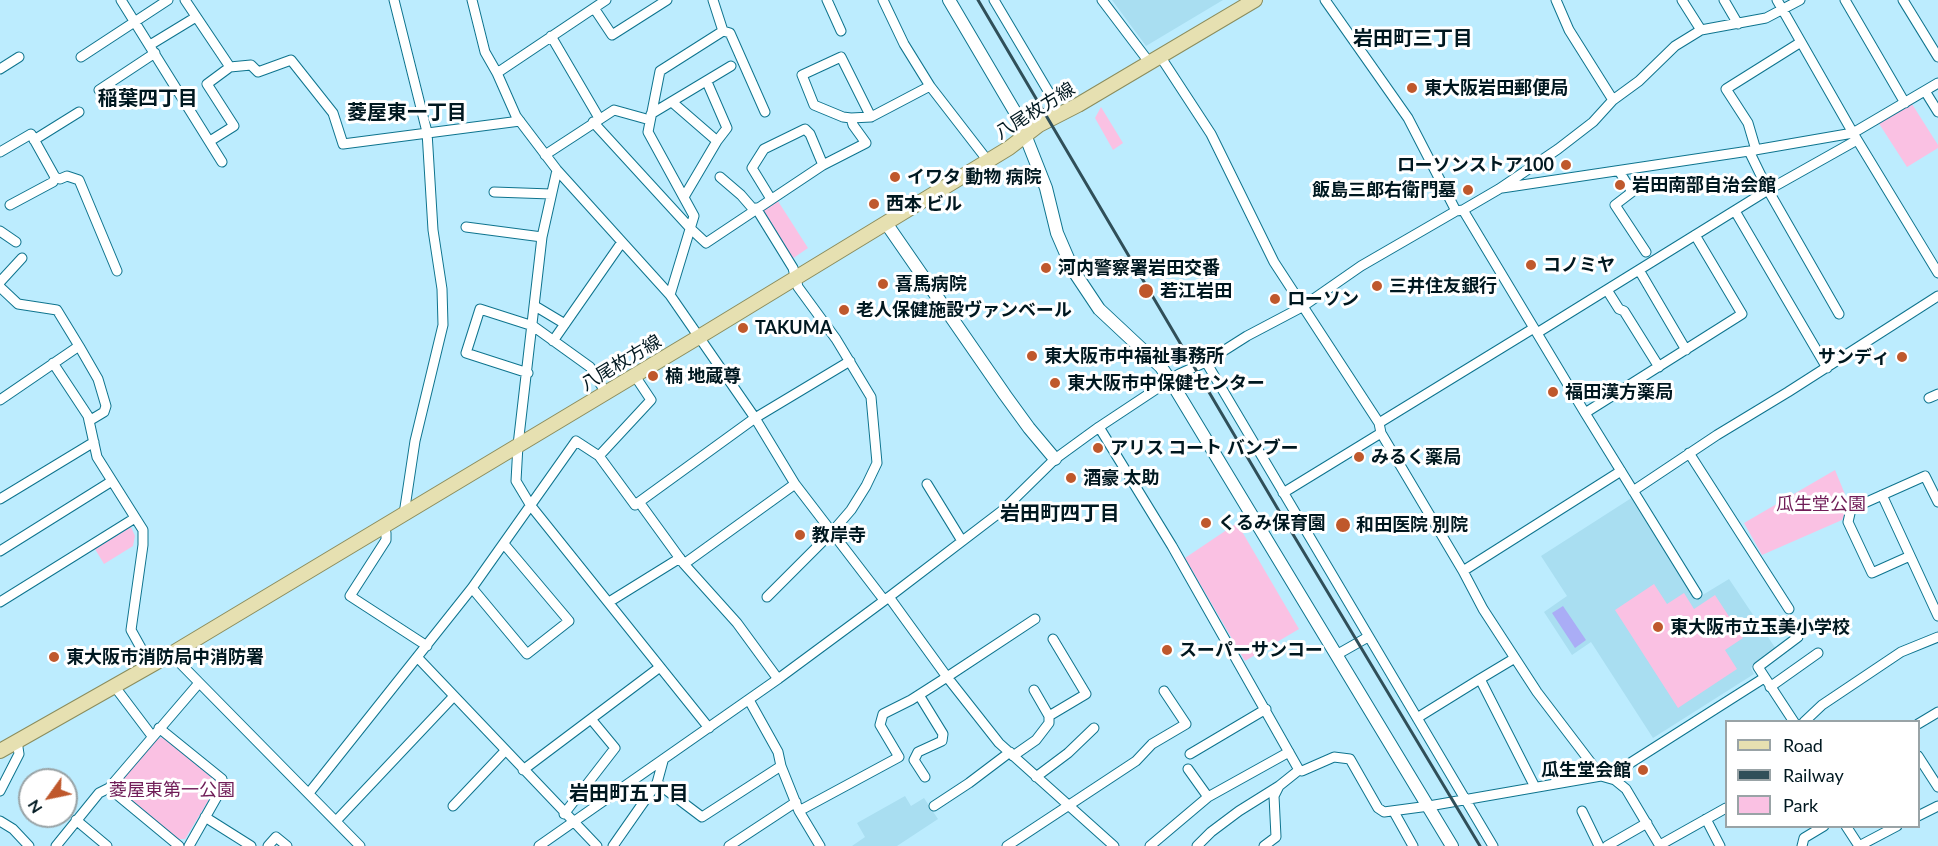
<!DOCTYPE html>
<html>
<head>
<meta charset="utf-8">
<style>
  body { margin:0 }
  #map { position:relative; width:1938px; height:846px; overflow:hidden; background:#bcecfe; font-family:Lato,sans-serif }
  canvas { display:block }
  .legend { position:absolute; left:1725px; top:720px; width:195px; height:108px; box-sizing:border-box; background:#fff; border:2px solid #99a3a6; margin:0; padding:8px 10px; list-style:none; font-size:18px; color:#001820 }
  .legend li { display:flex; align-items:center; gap:12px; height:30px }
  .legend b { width:30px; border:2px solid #99a3a6 }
  .north { position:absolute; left:18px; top:768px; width:60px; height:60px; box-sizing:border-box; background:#fff; border:2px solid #99a3a6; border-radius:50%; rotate:237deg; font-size:16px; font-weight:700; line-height:24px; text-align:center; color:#001820 }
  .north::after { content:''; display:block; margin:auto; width:21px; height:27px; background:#bf582c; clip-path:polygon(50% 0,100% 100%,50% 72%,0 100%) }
</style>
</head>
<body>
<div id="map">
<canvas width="1938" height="846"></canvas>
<ul class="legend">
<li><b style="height:8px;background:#e6e0b1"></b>Road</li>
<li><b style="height:8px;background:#304f59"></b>Railway</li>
<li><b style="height:16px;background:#fac1e3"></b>Park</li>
</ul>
<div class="north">N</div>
</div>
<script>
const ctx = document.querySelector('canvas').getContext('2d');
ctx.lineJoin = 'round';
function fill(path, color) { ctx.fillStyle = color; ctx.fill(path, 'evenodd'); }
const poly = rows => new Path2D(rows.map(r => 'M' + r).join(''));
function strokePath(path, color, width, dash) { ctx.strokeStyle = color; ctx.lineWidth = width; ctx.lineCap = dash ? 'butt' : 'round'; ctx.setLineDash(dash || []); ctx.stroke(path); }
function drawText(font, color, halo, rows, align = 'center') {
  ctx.font = font + ' Lato,"Noto Sans JP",sans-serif'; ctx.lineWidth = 6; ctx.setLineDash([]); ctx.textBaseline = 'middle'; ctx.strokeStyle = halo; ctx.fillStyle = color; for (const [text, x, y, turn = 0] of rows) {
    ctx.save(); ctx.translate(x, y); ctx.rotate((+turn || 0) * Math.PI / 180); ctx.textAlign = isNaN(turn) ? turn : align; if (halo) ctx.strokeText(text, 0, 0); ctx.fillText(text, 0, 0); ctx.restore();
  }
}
const built = poly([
  [1112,0,1223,0,1146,46],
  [1633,497,1696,599,1729,579,1776,649,1751,668,1754,674,1653,738,1591,642,1572,655,1544,612,1567,596,1541,556],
  [905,796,911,806,924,798,938,819,897,846,852,846,865,837,857,823]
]);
const green = poly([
  [1912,104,1938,145,1938,148,1907,167,1878,122],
  [1101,107,1123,143,1113,150,1095,118],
  [776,198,808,248,792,259,760,209],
  [1835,470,1849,504,1842,520,1762,555,1744,523],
  [1237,523,1299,629,1245,661,1185,558],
  [131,527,135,536,133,546,104,564,95,549],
  [1654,584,1667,604,1684,593,1694,609,1715,595,1743,638,1725,650,1737,669,1678,708,1615,610],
  [163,737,216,781,216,788,185,839,174,839,120,793,117,785,155,740]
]);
const water = poly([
  [1563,606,1586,640,1575,648,1552,613]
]);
const street = poly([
  [121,0,222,162],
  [185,0,230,67,251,65,258,72,291,60,333,113,343,144,520,121],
  [394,0,427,132,433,230,442,289,443,325,415,441,404,514],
  [472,0,485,52,497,73,516,116,557,170,670,295,755,418,795,484,884,600],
  [827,0,841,31],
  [883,0,904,44,930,86],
  [994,0,1054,101],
  [1102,0,1149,62],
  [1325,0,1408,118,1456,211],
  [1556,0,1569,30,1613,100],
  [1682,0,1701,30],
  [1724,0,1738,24],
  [1777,0,1853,133,1938,273],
  [1845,0,1905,103],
  [1903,0,1938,57],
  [594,8,612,35,667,0],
  [723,31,730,33,765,112],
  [551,36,599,118],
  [150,45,196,17],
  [1160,56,1211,134,1274,262,1379,423,1381,433,1463,571,1483,609,1537,692,1601,776],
  [81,57,168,0],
  [0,69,19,57],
  [497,73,606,0],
  [99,90,155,53],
  [1925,91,1938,112],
  [672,102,717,141],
  [651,114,731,66],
  [871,117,841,57,802,75,814,105,843,117,851,118,871,117,930,86,988,161],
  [593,122,691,229,706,243,823,165,810,134,805,129,764,149,752,168,771,199],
  [34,140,79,112],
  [210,141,234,126,207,84,230,67],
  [1756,150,1748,123,1726,89,1801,42],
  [1749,151,1768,190,1839,314],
  [0,152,31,134,55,177,53,182,10,205],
  [545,155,614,110,650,120],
  [823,165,866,143,853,125,851,118],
  [557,170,542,237,518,445,516,481,531,506,709,728],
  [1619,171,1632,192,1615,205,1646,252],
  [55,177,60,179,67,176,79,180,117,271],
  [720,177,741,195,754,210],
  [1502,188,1749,151,1853,133,1938,83],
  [494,192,551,194],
  [684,197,717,141,727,128,707,82],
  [756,208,793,268,798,287,836,339,871,397,877,463,866,486,851,510,832,532,767,597],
  [1463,210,1585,413,1697,594],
  [1735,211,1827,368],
  [466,227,542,237],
  [0,231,16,242],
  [1639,270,1686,350],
  [0,282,22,258],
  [0,287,18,304,57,310,79,346,0,400],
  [1607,290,1619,309,1624,311,1659,367],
  [670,295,694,216,648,132,660,71,723,31,713,0],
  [535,306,565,324],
  [1537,333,1768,190,1857,140],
  [553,341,622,242],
  [79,346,98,379,106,406,104,412,89,421],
  [1206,362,1493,846],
  [53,363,88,416,97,457,143,530,143,545,131,630,151,666],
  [528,373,466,353,480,309,533,326,590,367,606,393],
  [635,376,651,400,599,456,635,505,755,418,850,361],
  [1929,398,1938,394],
  [1585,413,1742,314,1695,235],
  [1379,423,1534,328],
  [1099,427,1172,546,1299,770,1302,771,1334,757,1350,759,1378,808,1384,812,1429,806,1601,776,1615,780,1626,789,1660,846],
  [1689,453,1789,609],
  [927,484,962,541],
  [1633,491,1717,435,1788,392,1938,296],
  [1283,493,1381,433],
  [1882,495,1938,616],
  [0,499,94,442],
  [639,502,684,564,737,623,778,679],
  [382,527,386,533,386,540,350,596,427,646],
  [0,551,112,481],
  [1910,556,1872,573,1848,522,1851,509,1925,476,1938,502],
  [684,564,795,484],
  [1463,571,1621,471],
  [472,588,527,654,569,621,504,544],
  [889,597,947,677,999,743,1114,846],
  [0,602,135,518],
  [609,602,680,558],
  [171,654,360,846],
  [1338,654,1368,637],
  [418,658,597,846],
  [1515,658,1480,679,1535,787],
  [115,687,152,736],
  [1770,687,1818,653],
  [919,695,943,734,942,741,918,752,914,760,925,777],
  [749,700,778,752,781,766,799,811,820,846],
  [1049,716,1086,694,1053,639],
  [1417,718,1480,679],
  [1794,722,1758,667,1798,637],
  [1804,722,1822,705,1901,652,1938,637],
  [1918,724,1938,712],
  [159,728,222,779,223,786,189,846],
  [1190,754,1266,709],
  [1013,756,1036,740,1049,723,1049,716,1034,690],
  [1918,756,1938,787],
  [523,770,660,667],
  [1036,777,1068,753,1094,728],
  [1615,780,1624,767,1764,678],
  [657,783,702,817,781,766],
  [109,788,179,846],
  [0,791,19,754,17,741],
  [309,793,472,588,576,441,599,456],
  [1208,797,1289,752],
  [453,806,505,751],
  [934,806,969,783,1010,752],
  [799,811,899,757,880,725,883,714,911,700,947,677,1035,619],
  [1582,811,1599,846],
  [1394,812,1413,846],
  [564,814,615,748,591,719],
  [1918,816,1938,806],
  [205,817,251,846],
  [1706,819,1720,846],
  [76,820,107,846],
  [0,821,13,829,29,846],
  [336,821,454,696],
  [1846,826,1859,846],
  [1660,845,1726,808],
  [56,846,99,793,109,788,199,683],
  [268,846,276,837,287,846],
  [539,846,778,679,889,597,1003,510,1055,459,1099,427,1179,374,1206,362,1247,336,1302,307,1361,266,1456,211,1463,210,1499,189,1558,149,1593,122,1613,100,1639,81,1675,46,1701,30,1766,18,1800,0],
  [613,846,657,783,663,761],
  [729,846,796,802],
  [1007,846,1136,761,1152,744,1186,724,1164,691],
  [1150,846,1208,797,1188,769],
  [1197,846,1211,832,1239,811,1279,786],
  [1264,846,1276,837,1274,796,1279,786,1299,770],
  [1607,846,1647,823],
  [1802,846,1804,838,1824,826],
  [1859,846,1897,826]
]);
const secondary = poly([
  [949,0,1018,117,1046,188,1057,233,1073,270,1099,309,1161,367,1170,380,1452,846],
  [886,223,1005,395,1029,428,1055,459]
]);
const primary = poly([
  [0,751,171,654,707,332,1009,148,1039,125,1078,105,1255,0]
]);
const rail = poly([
  [978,0,1282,516,1480,846]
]);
const markers = [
  [1412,88,6,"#bf582c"],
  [1566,165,6,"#bf582c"],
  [895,177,6,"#bf582c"],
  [1620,185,6,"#bf582c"],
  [1468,190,6,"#bf582c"],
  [874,204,6,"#bf582c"],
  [1531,265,6,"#bf582c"],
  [1046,268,6,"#bf582c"],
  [883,284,6,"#bf582c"],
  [1377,286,6,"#bf582c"],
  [1146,291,8,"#bf582c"],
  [1275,299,6,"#bf582c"],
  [844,310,6,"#bf582c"],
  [743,328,6,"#bf582c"],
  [1032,356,6,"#bf582c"],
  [1902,357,6,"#bf582c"],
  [653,376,6,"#bf582c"],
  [1055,383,6,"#bf582c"],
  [1553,392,6,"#bf582c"],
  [1098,448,6,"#bf582c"],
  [1359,457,6,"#bf582c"],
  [1071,478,6,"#bf582c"],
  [1206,523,6,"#bf582c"],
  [1343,525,8,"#bf582c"],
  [800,535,6,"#bf582c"],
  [1658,627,6,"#bf582c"],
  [1167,650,6,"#bf582c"],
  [54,657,6,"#bf582c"],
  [1643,770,6,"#bf582c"]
];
const poiNames = [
  ["東大阪岩田郵便局",1424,88],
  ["ローソンストア100",1554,165,"right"],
  ["イワタ 動物 病院",907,177],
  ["岩田南部自治会館",1632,185],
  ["飯島三郎右衛門墓",1456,190,"right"],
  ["西本 ビル",886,204],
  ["コノミヤ",1543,265],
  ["河内警察署岩田交番",1058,268],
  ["喜馬病院",895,284],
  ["三井住友銀行",1389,286],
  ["若江岩田",1160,291],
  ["ローソン",1287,299],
  ["老人保健施設ヴァンベール",856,310],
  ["TAKUMA",755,328],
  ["東大阪市中福祉事務所",1044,356],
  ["サンディ",1890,357,"right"],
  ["楠 地蔵尊",665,376],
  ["東大阪市中保健センター",1067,383],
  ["福田漢方薬局",1565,392],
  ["アリス コート バンブー",1110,448],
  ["みるく薬局",1371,457],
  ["酒豪 太助",1083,478],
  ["くるみ保育園",1218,523],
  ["和田医院 別院",1356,525],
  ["教岸寺",812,535],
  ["東大阪市立玉美小学校",1670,627],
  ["スーパーサンコー",1179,650],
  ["東大阪市消防局中消防署",66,657],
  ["瓜生堂会館",1631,770,"right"]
];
const streetNames = [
  ["八尾枚方線",1035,111,-32],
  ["八尾枚方線",621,363,-31]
];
const parkNames = [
  ["瓜生堂公園",1821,504],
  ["菱屋東第一公園",172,790]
];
const neighbourhoodNames = [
  ["岩田町三丁目",1413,39],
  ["稲葉四丁目",148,99],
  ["菱屋東一丁目",407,113],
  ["岩田町四丁目",1060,514],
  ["岩田町五丁目",629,794]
];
fill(built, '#a9def1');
fill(green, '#fac1e3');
fill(water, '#aaadf6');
strokePath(street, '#0e748e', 11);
strokePath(secondary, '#0e748e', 14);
strokePath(primary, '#8a8c5c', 16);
strokePath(street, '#fff', 9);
strokePath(secondary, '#fff', 12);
strokePath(primary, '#e6e0b1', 14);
strokePath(rail, '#304f59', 3);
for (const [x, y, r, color] of markers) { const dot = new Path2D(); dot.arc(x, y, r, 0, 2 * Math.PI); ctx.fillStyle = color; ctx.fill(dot); strokePath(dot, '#fff', 2); }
drawText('bold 18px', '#001820', '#fff', poiNames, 'left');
drawText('18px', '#001820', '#fff', streetNames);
drawText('18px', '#6f1c57', '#fff', parkNames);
drawText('bold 20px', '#001820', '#fff', neighbourhoodNames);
</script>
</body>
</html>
